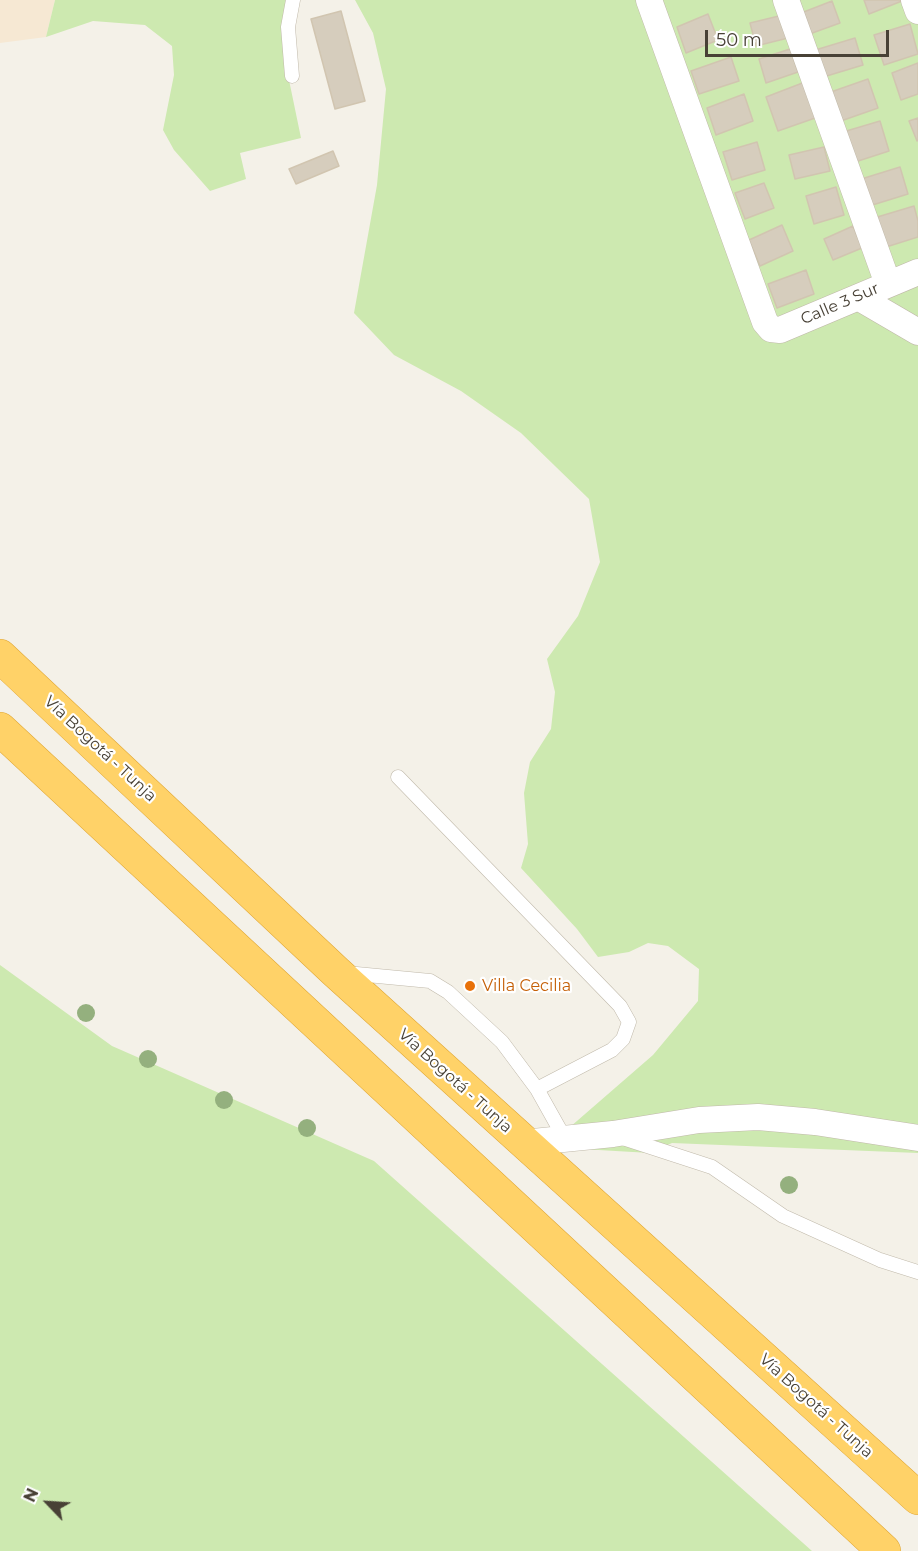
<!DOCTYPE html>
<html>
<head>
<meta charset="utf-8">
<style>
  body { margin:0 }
  #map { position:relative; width:918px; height:1551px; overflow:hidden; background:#f4f1e8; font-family:Montserrat,sans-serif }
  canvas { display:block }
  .north { position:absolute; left:18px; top:1473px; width:60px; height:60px; -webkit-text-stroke:4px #fff; paint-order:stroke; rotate:295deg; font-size:16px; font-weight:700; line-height:24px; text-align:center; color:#484136 }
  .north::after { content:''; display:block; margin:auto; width:21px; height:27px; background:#484136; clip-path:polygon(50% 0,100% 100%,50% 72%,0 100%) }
  .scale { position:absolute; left:705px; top:30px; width:184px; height:27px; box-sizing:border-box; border:3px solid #484136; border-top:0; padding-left:8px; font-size:18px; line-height:21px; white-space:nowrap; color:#484136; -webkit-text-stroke:4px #fff; paint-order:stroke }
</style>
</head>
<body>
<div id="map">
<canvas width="918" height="1551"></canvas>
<div class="north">N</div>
<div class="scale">50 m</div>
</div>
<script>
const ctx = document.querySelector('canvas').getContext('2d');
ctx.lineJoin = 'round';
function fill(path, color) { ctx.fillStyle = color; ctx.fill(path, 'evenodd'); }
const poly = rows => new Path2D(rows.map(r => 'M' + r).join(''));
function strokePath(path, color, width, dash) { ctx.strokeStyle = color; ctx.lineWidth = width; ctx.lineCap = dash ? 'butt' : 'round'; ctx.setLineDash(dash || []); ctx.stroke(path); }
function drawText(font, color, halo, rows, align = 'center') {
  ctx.font = font + ' Montserrat,sans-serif'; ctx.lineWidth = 4.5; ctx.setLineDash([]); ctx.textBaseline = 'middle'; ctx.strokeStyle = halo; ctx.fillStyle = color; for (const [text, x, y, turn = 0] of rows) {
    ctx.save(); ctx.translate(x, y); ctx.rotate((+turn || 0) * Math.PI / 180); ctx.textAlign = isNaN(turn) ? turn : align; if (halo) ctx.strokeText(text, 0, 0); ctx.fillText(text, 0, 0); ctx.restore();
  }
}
const commercial = poly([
  [0,0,55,0,46,37,0,43]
]);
const green = poly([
  [55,0,286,0,283,51,301,138,240,153,246,179,210,191,174,150,163,130,174,75,172,46,145,25,93,21,46,37],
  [355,0,918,0,918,1153,672,1143,650,1153,547,1147,653,1055,698,1001,699,969,668,946,648,943,629,952,598,957,577,929,521,868,528,844,524,793,530,762,551,729,555,692,547,659,578,616,600,562,589,499,521,433,461,391,394,355,354,313,377,185,386,89,373,33],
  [0,965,112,1046,374,1161,812,1551,0,1551]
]);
const building = poly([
  [864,0,901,0,902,1,869,14,864,0],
  [832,1,840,23,804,36,796,15,832,1],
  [341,11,365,101,335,109,311,19,341,11],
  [708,14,718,40,686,53,677,27,708,14],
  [783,15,788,38,756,46,750,23,783,15],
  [910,24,918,54,884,65,874,35,910,24],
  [855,38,863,65,820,78,812,51,855,38],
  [790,49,798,72,766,83,759,59,790,49],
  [731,57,739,81,699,94,691,71,731,57],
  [918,63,918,94,901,100,892,73,918,63],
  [868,79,878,108,838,122,828,93,868,79],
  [805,82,818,117,778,131,766,97,805,82],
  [744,94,753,121,716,135,707,108,744,94],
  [918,118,918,140,917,141,909,121,918,118],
  [880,121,889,151,852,163,843,132,880,121],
  [757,142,765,170,732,180,723,152,757,142],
  [824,147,830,171,795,179,789,155,824,147],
  [333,151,339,166,296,184,289,169,333,151],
  [900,167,908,194,866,207,858,180,900,167],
  [764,183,774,208,745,219,735,193,764,183],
  [836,187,844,215,814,224,806,196,836,187],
  [914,206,918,221,918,237,883,248,874,218,914,206],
  [782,225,793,251,760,266,749,240,782,225],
  [853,226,862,248,833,260,824,239,853,226],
  [806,270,814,294,777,308,768,284,806,270]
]);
const lane = poly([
  [292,76,288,27,293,0],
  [398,777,620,1006,629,1022,623,1039,612,1050,537,1089],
  [346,973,430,981,448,992,502,1042,537,1089,565,1139],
  [623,1138,712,1167,783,1216,880,1260,918,1272]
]);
const street = poly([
  [649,0,765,322,771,329,780,330,918,272],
  [786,0,888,284],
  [914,0,918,11],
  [858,297,918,332],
  [523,1143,613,1134,699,1120,758,1117,815,1122,918,1138]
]);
const highway = poly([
  [0,656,336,972,918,1498],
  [0,729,884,1551]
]);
const trees = [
  [86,1013],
  [148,1059],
  [224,1100],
  [307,1128],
  [789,1185]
];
const markers = [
  [470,986,6,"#e8710a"]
];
const streetNames = [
  ["Calle 3 Sur",840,304,-23],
  ["Vía Bogotá - Tunja",100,749,43],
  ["Vía Bogotá - Tunja",455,1081,42],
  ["Vía Bogotá - Tunja",816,1406,42]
];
const foodNames = [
  ["Villa Cecilia",482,986]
];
fill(commercial, '#f6e8d3');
fill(green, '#cde9b0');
fill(building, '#d6cdbd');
strokePath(building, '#d1c5b0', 1.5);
strokePath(lane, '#c0b9aa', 15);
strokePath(street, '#c0b9aa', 27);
strokePath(highway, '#e0a736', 34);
strokePath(lane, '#fff', 14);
strokePath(street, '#fff', 26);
strokePath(highway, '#ffd268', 33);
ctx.fillStyle = '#94b07e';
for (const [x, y] of trees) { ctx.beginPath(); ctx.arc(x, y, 9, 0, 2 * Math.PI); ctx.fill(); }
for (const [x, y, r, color] of markers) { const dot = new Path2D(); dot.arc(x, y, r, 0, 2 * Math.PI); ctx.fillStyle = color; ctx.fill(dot); strokePath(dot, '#fff', 2); }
drawText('16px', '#484136', '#fff', streetNames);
drawText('16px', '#c56008', '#fff', foodNames, 'left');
</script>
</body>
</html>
